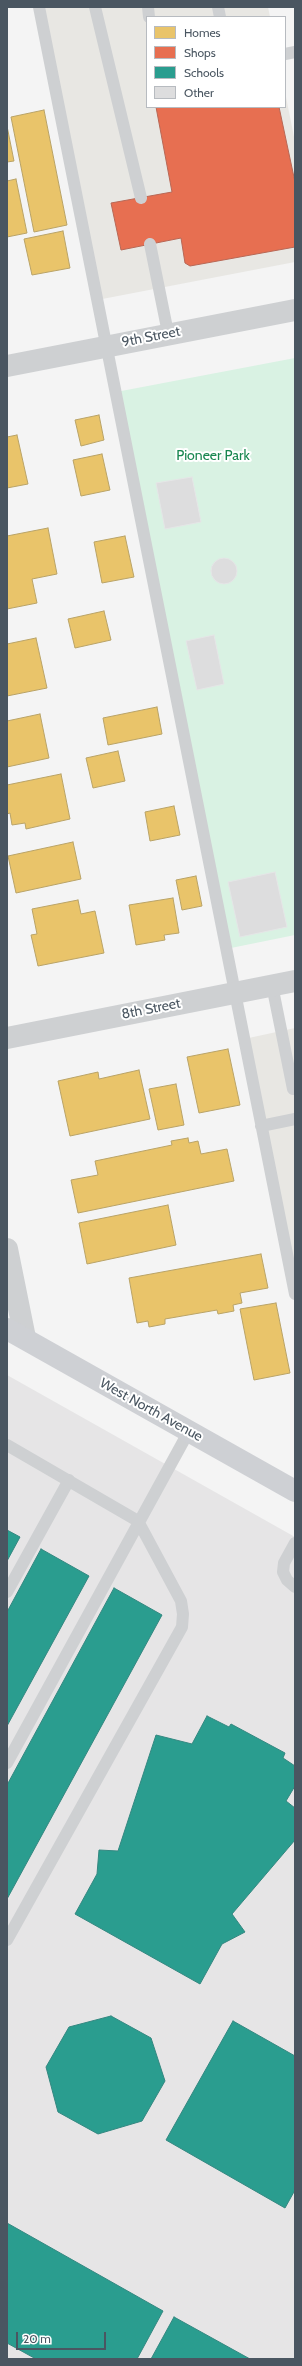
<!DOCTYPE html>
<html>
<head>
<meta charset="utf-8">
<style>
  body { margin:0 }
  #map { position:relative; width:302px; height:2366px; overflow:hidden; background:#f4f4f4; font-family:Cabin,sans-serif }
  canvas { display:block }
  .frame { position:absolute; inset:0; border:8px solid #4a5661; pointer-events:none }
  .legend { position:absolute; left:146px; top:16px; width:140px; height:92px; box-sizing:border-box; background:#fff; border:1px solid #b7bbc0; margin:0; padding:5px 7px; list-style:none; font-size:12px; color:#4a5661 }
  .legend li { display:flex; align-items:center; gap:8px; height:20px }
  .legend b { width:20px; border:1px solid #b7bbc0 }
  .scale { position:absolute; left:16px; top:2332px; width:90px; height:18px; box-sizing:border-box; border:2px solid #4a5661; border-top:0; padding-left:5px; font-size:12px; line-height:14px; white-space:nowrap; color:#4a5661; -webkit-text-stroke:3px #fff; paint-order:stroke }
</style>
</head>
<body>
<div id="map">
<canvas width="302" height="2366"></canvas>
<div class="frame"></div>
<ul class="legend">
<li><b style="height:11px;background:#e9c46a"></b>Homes</li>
<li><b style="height:11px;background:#e76f51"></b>Shops</li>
<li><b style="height:11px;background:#2a9d8f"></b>Schools</li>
<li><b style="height:11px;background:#ddddde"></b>Other</li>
</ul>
<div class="scale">20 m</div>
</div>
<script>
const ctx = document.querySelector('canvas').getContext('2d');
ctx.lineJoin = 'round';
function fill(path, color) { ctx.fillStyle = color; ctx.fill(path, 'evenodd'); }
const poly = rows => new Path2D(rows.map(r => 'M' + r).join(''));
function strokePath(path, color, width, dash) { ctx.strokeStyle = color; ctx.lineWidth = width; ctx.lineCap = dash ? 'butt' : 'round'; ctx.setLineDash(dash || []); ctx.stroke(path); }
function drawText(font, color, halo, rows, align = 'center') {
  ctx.font = font + ' Cabin,sans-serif'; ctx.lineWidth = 4; ctx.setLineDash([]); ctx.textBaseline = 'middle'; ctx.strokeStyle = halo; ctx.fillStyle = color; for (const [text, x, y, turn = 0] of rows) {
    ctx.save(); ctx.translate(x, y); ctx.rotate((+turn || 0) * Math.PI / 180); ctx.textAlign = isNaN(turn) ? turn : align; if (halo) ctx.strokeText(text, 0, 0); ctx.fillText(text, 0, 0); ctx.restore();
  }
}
const commercial = poly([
  [39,7,268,7,270,17,147,17,147,107,285,107,285,92,295,142,295,262,97,300],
  [295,1028,295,1294,244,1039]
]);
const education = poly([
  [7,1375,295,1537,295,2359,7,2359]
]);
const green = poly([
  [295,358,295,935,226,949,116,392]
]);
const homes = poly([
  [44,110,67,225,34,232,11,117,44,110],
  [7,126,14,161,7,162,7,126],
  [16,179,27,233,7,237,7,181,16,179],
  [63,231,70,268,32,275,24,239,63,231],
  [99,415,104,440,81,446,75,420,99,415],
  [17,435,28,484,7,488,7,437,17,435],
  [102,454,110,490,81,496,73,460,102,454],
  [48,528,57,574,32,579,37,603,7,609,7,536,48,528],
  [125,536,134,577,102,583,94,542,125,536],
  [104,611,111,640,75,648,68,619,104,611],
  [36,638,47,688,7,696,7,644,36,638],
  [157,707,162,734,108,745,103,718,157,707],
  [40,714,49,758,7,767,7,721,40,714],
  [118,751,125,781,93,788,86,758,118,751],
  [61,774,70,819,26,829,25,823,12,825,10,813,7,814,7,785,61,774],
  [174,806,180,835,150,841,145,812,174,806],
  [73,842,81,879,16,893,8,856,73,842],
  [196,876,202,906,182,910,176,880,196,876],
  [173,898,179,933,164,935,165,940,136,945,129,905,173,898],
  [78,900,81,914,95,911,104,953,38,966,31,935,37,934,32,909,78,900],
  [228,1049,240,1105,199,1113,187,1057,228,1049],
  [139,1070,150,1119,70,1136,58,1081,98,1072,99,1079,139,1070],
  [176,1084,184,1125,158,1130,149,1089,176,1084],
  [188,1138,189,1143,198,1141,201,1154,227,1149,234,1181,78,1213,71,1180,98,1175,95,1161,172,1145,171,1141,188,1138],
  [168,1205,176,1245,87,1264,79,1223,168,1205],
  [261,1254,268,1288,240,1293,242,1303,233,1305,234,1311,218,1314,217,1310,165,1319,165,1324,149,1327,148,1321,137,1323,129,1278,261,1254],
  [276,1303,290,1373,254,1380,240,1309,276,1303]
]);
const shops = poly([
  [156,107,279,107,295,182,295,247,190,266,185,263,181,238,121,250,111,203,172,192,156,107]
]);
const schools = poly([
  [7,1530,20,1537,7,1561,7,1530],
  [41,1549,89,1576,7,1726,7,1612,41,1549],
  [114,1588,162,1615,7,1899,7,1785,114,1588],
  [207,1716,229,1727,231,1724,285,1753,283,1758,295,1766,295,1786,286,1801,295,1808,295,1840,232,1914,245,1932,222,1944,200,1984,75,1914,97,1874,99,1850,118,1851,156,1735,192,1744,207,1716],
  [111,2016,151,2038,165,2081,142,2121,98,2134,58,2112,46,2067,69,2027,111,2016],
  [233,2021,295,2056,295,2190,285,2208,166,2140,233,2021],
  [7,2223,163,2311,137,2359,36,2359,7,2343,7,2223],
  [174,2317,250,2359,151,2359,174,2317]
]);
const building = poly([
  [192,477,201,522,165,529,156,483,192,477],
  '211 571a13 13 0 1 1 26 0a13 13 0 1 1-26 0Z',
  [214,635,224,684,197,690,186,641,214,635],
  [275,872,287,927,240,937,228,882,275,872]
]);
const lane = poly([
  [39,7,295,1294],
  [95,7,141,198],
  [148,7,149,17],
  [218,7,220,17],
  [285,54,295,52],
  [150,244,168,333],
  [272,985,293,1089],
  [261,1126,295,1119],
  [7,1445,138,1521,181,1601,183,1614,182,1627,7,1940],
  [295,1543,284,1563,283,1572,287,1580,295,1587],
  [7,1592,69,1480],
  [7,1763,189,1431]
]);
const street = poly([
  [7,366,295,310],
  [7,1038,295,981],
  [7,1249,25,1338]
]);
const secondary = poly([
  [7,1329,295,1491]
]);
const streetNames = [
  ["9th Street",151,337,-11],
  ["8th Street",151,1009,-11],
  ["West North Avenue",151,1410,29]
];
const parkNames = [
  ["Pioneer Park",213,456]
];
fill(commercial, '#e8e7e3');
fill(education, '#e6e5e6');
fill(green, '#d9f2e3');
fill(homes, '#e9c46a');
strokePath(homes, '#b9a367', 1);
fill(shops, '#e76f51');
strokePath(shops, '#b86856', 1);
fill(schools, '#2a9d8f');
strokePath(schools, '#348881', 1);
fill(building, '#ddddde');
strokePath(building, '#e5e6e7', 1);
strokePath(lane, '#ced0d2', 12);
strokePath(street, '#ced0d2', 22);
strokePath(secondary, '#ced0d4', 22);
drawText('14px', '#4a5661', '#fff', streetNames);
drawText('14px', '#17864f', '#fff', parkNames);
</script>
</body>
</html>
